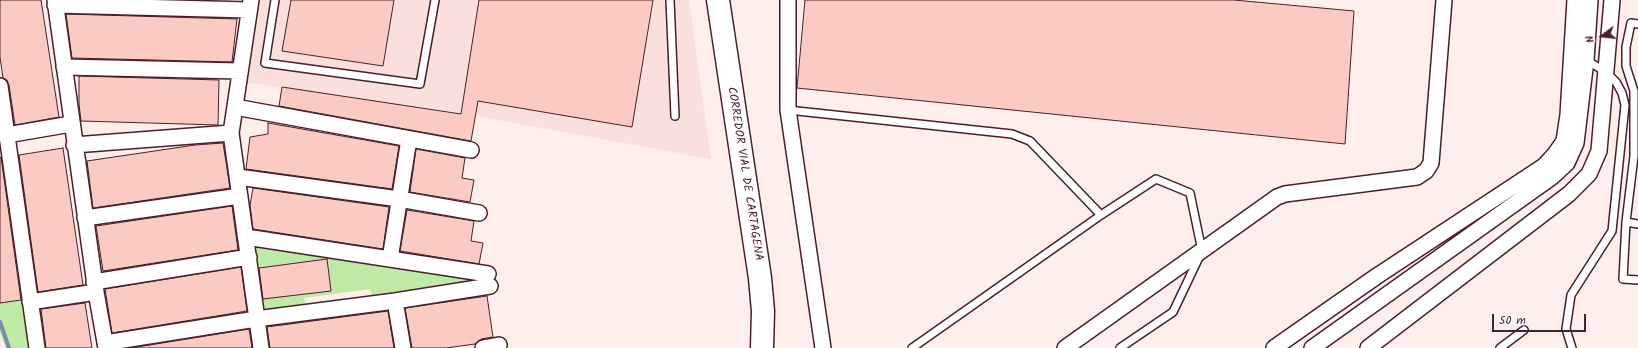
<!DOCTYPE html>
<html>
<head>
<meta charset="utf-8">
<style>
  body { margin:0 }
  #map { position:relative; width:1638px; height:348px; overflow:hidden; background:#feefed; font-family:Kalam,sans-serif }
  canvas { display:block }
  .north { position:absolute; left:1582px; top:16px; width:40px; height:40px; -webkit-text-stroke:3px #fff; paint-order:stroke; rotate:255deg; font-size:11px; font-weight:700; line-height:16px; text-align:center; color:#4a1f2b }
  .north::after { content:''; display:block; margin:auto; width:14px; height:18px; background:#4a1f2b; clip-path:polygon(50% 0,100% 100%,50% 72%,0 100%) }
  .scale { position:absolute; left:1492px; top:314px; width:94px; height:18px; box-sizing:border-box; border:2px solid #4a1f2b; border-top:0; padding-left:5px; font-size:12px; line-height:14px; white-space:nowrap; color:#4a1f2b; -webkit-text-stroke:3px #fff; paint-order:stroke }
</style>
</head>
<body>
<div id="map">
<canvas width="1638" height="348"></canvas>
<div class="north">N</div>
<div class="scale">50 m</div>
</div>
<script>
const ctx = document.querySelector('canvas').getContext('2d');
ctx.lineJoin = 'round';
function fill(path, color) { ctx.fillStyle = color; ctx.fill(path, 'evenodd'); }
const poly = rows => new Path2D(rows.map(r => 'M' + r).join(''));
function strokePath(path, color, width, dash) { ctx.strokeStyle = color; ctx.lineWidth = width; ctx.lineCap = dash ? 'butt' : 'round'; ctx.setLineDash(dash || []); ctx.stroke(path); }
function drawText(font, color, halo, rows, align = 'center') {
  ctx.font = font + ' Kalam,sans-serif'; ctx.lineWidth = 3.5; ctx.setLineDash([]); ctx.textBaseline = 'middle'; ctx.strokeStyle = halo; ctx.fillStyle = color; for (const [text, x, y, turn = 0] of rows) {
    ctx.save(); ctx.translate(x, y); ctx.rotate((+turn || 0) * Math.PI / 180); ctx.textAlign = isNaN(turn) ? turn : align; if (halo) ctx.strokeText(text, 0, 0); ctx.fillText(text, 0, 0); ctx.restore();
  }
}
const built = poly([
  [256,0,689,0,711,159,465,114,243,82]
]);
const green = poly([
  [253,245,488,278,489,283,372,297,370,289,304,298,306,307,262,313],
  [24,300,32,348,6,348,0,333,0,303]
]);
const stream = poly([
  [0,322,9,348]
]);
const building = poly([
  [0,0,41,0,59,117,15,125,9,85,7,80,3,78,0,57,0,0],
  [291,0,394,0,383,66,282,51,291,0],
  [479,0,653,0,632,127,478,101,471,141,279,106,282,87,461,114,479,0],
  [805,0,1234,0,1354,11,1345,144,797,88,805,0],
  [66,14,237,19,232,62,72,58,66,14],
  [79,76,219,80,218,125,81,121,79,104,79,76],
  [268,123,399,146,392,189,246,169,250,137,268,134,268,123],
  [223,143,230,188,93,208,87,161,195,145,223,143],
  [63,148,83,285,38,292,19,155,63,148],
  [416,149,465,158,462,178,474,180,470,202,410,192,416,149],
  [1,157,21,300,0,303,0,158,1,157],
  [253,188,389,207,383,249,253,229,250,205,253,188],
  [232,206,238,250,103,271,96,226,232,206],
  [407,210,474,221,471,241,483,243,479,264,400,251,407,210],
  [327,259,331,291,263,299,259,268,327,259],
  [241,267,247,311,112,333,105,289,241,267],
  [487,296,493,337,481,339,475,344,446,348,412,348,405,308,487,296],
  [85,303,92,348,46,348,41,309,85,303],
  [388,311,394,348,270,348,267,327,388,311],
  [249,329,252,348,131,348,249,329]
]);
const service = poly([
  [275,0,265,63,420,84,435,0],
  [670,0,675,116],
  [1638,24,1631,23,1626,47,1626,66,1634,91,1634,156,1626,222,1623,279,1638,280],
  [788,110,1012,134,1030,141,1101,215],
  [1626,222,1638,224],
  [912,348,1101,215,1156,179,1190,193,1202,251,1173,312,1120,348],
  [1500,348,1524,330],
  [1572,348,1566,329,1571,295,1612,231,1625,105,1622,93,1616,82,1606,72,1586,60]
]);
const minor = poly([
  [55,0,96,292,106,348],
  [251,0,231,133,261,348],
  [788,0,788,110,823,348],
  [55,5,249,10],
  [64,67,240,71],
  [0,86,37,348],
  [235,107,471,150],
  [7,135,71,124],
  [74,145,231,133],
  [238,177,399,199,479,213],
  [85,218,240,196],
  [246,237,488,274],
  [390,259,409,139],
  [94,282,249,257],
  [395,301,403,348],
  [30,302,96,292],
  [105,343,256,319,395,301,490,286],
  [483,348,499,345],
  [1065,348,1277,197,1285,194,1417,177,1426,171,1431,163,1444,0],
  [1274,348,1377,276,1544,166,1555,154,1564,141,1568,115,1575,0],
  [1312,348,1552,177,1567,163,1576,143,1586,60,1590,0],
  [1368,348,1569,194,1589,174,1599,151,1612,0]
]);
const primary = poly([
  [718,0,760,278,763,311,762,348]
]);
const streetNames = [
  ["CORREDOR VIAL DE CARTAGENA",744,174,81]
];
fill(built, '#f9e0dc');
fill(green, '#bfeaa6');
strokePath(stream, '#7a8aa7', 4);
fill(building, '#facac3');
strokePath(building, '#4a1f2b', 1);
strokePath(service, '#4a1f2b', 10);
strokePath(minor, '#4a1f2b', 18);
strokePath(primary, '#4a1f2b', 25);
strokePath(service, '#fff', 7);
strokePath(minor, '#fff', 15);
strokePath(primary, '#fff', 22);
drawText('12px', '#4a1f2b', '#fff', streetNames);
</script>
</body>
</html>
